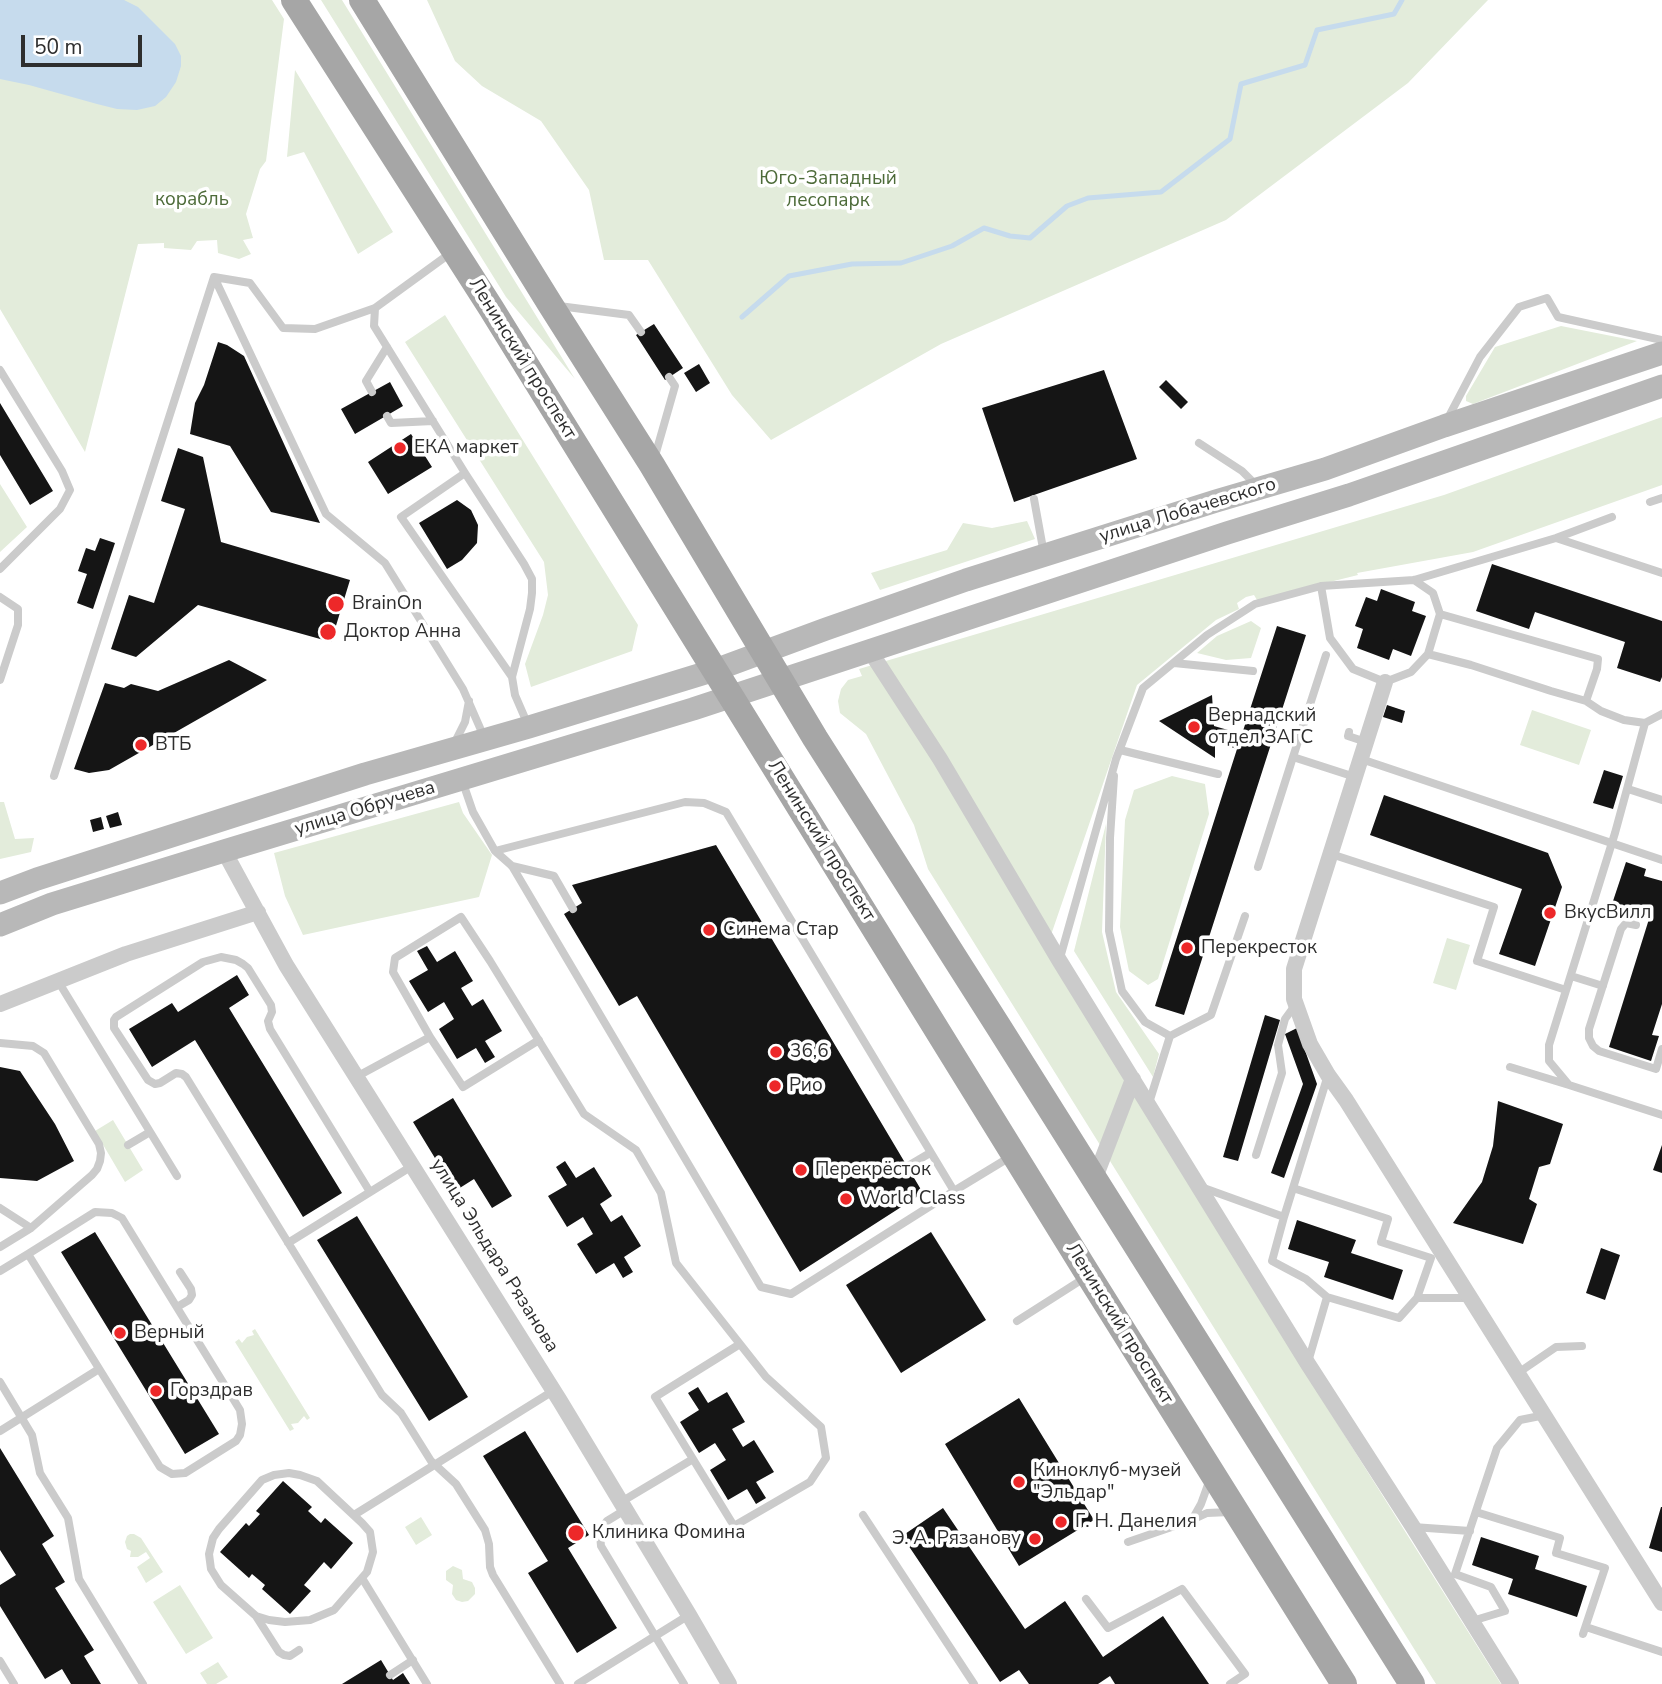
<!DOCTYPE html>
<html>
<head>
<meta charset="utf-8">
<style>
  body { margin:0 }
  #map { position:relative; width:1662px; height:1684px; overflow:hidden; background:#fff; font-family:"Nunito Sans",sans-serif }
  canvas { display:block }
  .scale { position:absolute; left:21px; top:35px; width:121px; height:32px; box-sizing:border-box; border:4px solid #2e2e2e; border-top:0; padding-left:9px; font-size:21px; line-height:24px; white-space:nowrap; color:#2e2e2e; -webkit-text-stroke:5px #fff; paint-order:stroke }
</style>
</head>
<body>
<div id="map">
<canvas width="1662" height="1684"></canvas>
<div class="scale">50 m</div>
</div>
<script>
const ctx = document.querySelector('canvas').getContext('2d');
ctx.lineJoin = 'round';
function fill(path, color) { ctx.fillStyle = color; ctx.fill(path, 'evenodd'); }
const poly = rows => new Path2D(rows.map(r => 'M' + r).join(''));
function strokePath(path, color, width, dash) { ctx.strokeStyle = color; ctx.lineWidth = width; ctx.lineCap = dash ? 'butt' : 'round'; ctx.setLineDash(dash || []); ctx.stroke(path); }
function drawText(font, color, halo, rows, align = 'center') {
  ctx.font = font + ' "Nunito Sans",sans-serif'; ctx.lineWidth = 7; ctx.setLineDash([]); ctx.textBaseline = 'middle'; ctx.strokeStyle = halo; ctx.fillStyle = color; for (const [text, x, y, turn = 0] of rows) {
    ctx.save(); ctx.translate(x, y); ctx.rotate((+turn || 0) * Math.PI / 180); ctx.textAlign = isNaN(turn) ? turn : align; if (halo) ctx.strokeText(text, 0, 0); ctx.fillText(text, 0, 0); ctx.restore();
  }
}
const green = poly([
  [0,0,272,0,284,19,266,161,260,169,246,214,253,238,243,240,251,254,239,259,218,253,217,240,197,241,191,250,164,248,164,243,138,244,85,452,0,309],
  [321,0,342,0,575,379,506,297],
  [427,0,1488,0,1408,83,1226,220,941,344,771,440,732,395,648,260,604,260,589,190,541,121,482,86,455,61],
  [295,70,393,232,358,254,304,152,287,157],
  [445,315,638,625,632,651,531,687,525,664,543,615,548,595,544,562,405,342],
  [1561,326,1637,341,1473,404,1466,401,1466,396,1495,347],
  [1662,417,1662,485,1473,552,1357,573,1358,575,1257,600,1254,595,1246,597,1237,603,1239,609,1216,620,1137,685,1052,932,1044,943,1303,1369,1501,1684,1436,1684,928,869,914,825,866,734,840,713,838,701,841,689,848,680,862,676,859,669,1444,495],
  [0,484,27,527,0,552],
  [1027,521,1035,539,880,590,871,573,947,550,963,523,992,528],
  [1251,621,1261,628,1251,658,1226,660,1197,653,1217,636],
  [1532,710,1591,730,1579,765,1520,745],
  [1172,776,1205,784,1209,814,1158,979,1148,985,1129,971,1120,927,1125,820,1134,790],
  [0,802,4,802,15,839,34,838,31,852,0,859],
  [459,802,463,813,492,855,479,897,303,935,285,896,274,853],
  [1106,824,1102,932,1116,992,1159,1054,1153,1077,1074,951],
  [1447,938,1470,945,1456,990,1433,983],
  [113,1120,143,1170,125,1182,95,1131],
  [255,1329,310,1418,307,1420,304,1416,298,1423,291,1424,294,1429,290,1431,235,1342,239,1339,242,1343,247,1337,254,1335,252,1331],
  [421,1517,432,1535,416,1545,405,1527],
  [130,1534,134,1534,141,1538,163,1572,146,1583,137,1567,150,1558,146,1552,138,1557,130,1557,131,1551,127,1549,125,1542,127,1536],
  [453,1566,462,1570,463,1579,472,1582,475,1588,475,1594,468,1601,462,1602,456,1600,452,1594,453,1585,446,1580,446,1571],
  [180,1585,213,1638,186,1654,153,1602],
  [218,1662,228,1677,216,1684,207,1684,200,1673]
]);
const water = poly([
  [0,0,124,0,138,7,175,44,181,56,181,66,176,82,166,97,155,106,137,110,117,109,97,104,29,85,0,79]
]);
const stream = poly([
  [742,317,789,276,852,264,901,263,952,246,984,228,1010,236,1030,238,1067,206,1088,198,1161,192,1230,139,1241,84,1305,65,1317,30,1394,14,1402,0]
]);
const building = poly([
  [654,324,683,368,665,380,636,335],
  [218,342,227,345,244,356,320,523,271,512,230,446,190,434,195,403,204,385],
  [699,364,710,383,696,392,684,373],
  [1104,370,1137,459,1014,502,982,408],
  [1166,380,1188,402,1181,409,1159,387],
  [390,382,403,406,355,434,341,409],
  [0,403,53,491,30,505,0,455],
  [411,434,432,467,388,494,368,462],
  [178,448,203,457,221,542,350,580,331,642,198,605,136,657,111,649,129,595,154,603,185,509,161,501],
  [457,500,471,510,478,525,477,543,462,560,447,569,419,523],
  [100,538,115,543,93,609,77,603,87,574,78,571,86,548,95,551],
  [1492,564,1662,621,1662,677,1660,682,1617,668,1625,642,1535,612,1529,629,1476,611],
  [1381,589,1415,602,1412,611,1426,616,1411,656,1393,649,1389,660,1357,648,1363,629,1355,626,1366,597,1377,601],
  [1277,626,1306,635,1184,1015,1155,1006,1237,749,1215,742,1215,758,1159,721,1212,695,1214,726,1242,734],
  [229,660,267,680,109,770,89,773,74,769,105,683,124,688,131,684,158,691],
  [1387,705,1405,711,1402,723,1383,717],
  [1604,770,1623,776,1613,809,1593,803],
  [1384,795,1548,853,1562,887,1535,966,1499,954,1522,889,1370,835],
  [118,812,122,825,110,828,106,816],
  [101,817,104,829,93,832,90,820],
  [716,845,923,1193,800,1272,637,996,619,1006,564,914,582,903,572,885],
  [1626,862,1646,869,1644,876,1662,881,1662,1004,1652,1035,1659,1036,1651,1061,1609,1047,1649,919,1611,907],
  [427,946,437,962,455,951,473,981,461,988,472,1006,483,999,502,1031,485,1041,495,1057,485,1063,476,1048,457,1059,439,1029,454,1019,444,1002,428,1012,409,981,428,970,417,951],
  [237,975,249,995,229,1008,342,1193,303,1217,195,1040,152,1067,129,1029,172,1003,178,1012],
  [1265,1015,1280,1020,1238,1161,1223,1157],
  [1297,1028,1317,1084,1284,1178,1271,1173,1303,1084,1285,1034],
  [0,1067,20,1071,55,1124,74,1161,37,1181,0,1178],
  [453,1098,512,1196,492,1208,474,1179,455,1191,413,1122],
  [1498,1101,1563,1124,1550,1164,1539,1167,1529,1199,1537,1204,1523,1244,1453,1223,1482,1182,1493,1146],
  [1662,1145,1662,1173,1653,1170],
  [565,1161,576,1178,594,1167,612,1196,600,1204,611,1222,622,1215,641,1246,624,1257,633,1272,623,1278,614,1263,596,1274,577,1244,593,1234,583,1217,567,1227,548,1196,567,1185,556,1167],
  [357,1216,468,1397,429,1421,317,1240],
  [1297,1220,1356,1240,1351,1253,1403,1270,1393,1300,1324,1277,1329,1262,1288,1249],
  [95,1232,219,1434,185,1454,61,1252],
  [931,1232,986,1320,901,1373,846,1285],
  [1601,1248,1620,1255,1605,1300,1586,1293],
  [698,1387,708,1403,727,1392,745,1422,732,1429,743,1447,754,1440,774,1472,756,1482,766,1498,756,1504,747,1489,728,1500,710,1470,726,1460,715,1443,699,1453,680,1422,699,1410,688,1393],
  [1019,1398,1094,1520,1019,1566,945,1444],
  [525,1431,589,1535,568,1548,617,1628,577,1653,528,1573,548,1561,483,1456],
  [0,1448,54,1536,42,1544,65,1582,55,1588,94,1650,84,1656,101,1684,71,1684,62,1669,45,1679,0,1606,0,1585,16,1575,0,1550],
  [283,1481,312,1507,308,1511,321,1523,325,1518,353,1543,331,1569,324,1562,304,1585,311,1591,290,1614,262,1589,265,1585,252,1574,249,1578,220,1552,246,1523,249,1526,260,1514,256,1511],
  [1661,1507,1662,1507,1662,1552,1649,1548],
  [943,1508,1025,1629,1065,1601,1103,1657,1163,1616,1209,1684,1115,1684,1110,1676,1098,1684,1029,1684,1019,1670,1000,1682,902,1536],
  [1481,1537,1539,1556,1535,1569,1587,1586,1577,1617,1508,1594,1513,1579,1472,1565],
  [381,1660,393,1680,403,1673,410,1684,342,1684]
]);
const lane = poly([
  [214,277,250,283,283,328,315,329,375,308,452,252],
  [559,306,629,315,641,332],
  [375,308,374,326,465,473,524,564,532,579,532,593,530,609,512,677,515,695,528,725],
  [0,370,62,471,70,490,60,509,0,569],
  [372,392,366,381,387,347],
  [387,416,391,423,433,421],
  [1448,418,1480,357,1519,307,1547,298,1558,317,1662,340],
  [1199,443,1242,471,1257,486],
  [655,456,675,386,669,377],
  [465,473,401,517,512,677],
  [1034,499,1044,554],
  [1650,502,1662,498],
  [1556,538,1662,573],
  [1414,580,1433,593,1440,614,1598,659,1597,669,1586,701,1601,711,1624,720,1645,723],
  [1321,586,1330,638,1353,669,1385,682,1411,672,1428,654,1440,614],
  [0,597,18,609,18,625,0,680],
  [1428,654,1471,665,1551,691,1586,701],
  [1326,655,1293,757,1355,777],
  [1174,663,1253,671],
  [1662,714,1645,723,1615,833,1549,1045,1549,1061,1569,1085,1662,1115],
  [1349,732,1348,736,1366,742],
  [454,744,465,722,469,701],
  [1120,750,1218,774],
  [1361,759,1662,860],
  [54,776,214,277,326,514,385,563,463,689,484,737],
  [1114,776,1110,838,1109,931,1122,991,1145,1022,1170,1036,1211,1015,1245,916],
  [463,783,473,812,495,851,685,802,704,803,726,812,954,1191,1010,1157],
  [1628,789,1662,800],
  [495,851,512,866,761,1287,791,1294,954,1191],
  [1331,854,1494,907,1477,961,1566,990],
  [512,866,554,876,573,909],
  [1258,867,1293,757],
  [1636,925,1626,923,1621,929,1589,1029,1589,1038,1593,1046,1599,1051,1656,1069,1662,1049],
  [1060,958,1116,759,1143,688,1207,635,1255,604,1321,586,1414,580,1556,538,1612,517],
  [1571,976,1603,986],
  [58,981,177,1176],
  [430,1037,463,1087,539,1040],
  [0,1043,33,1046,44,1053,99,1144,101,1153,100,1161,97,1169,92,1175,31,1228,0,1247],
  [1510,1067,1569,1085],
  [356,1077,430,1037,393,972,395,958,461,917,490,961,584,1114,636,1150,661,1193,676,1263,766,1377,821,1427,826,1458,810,1482,734,1526,655,1397,740,1344],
  [1149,1103,1170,1036],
  [128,1145,150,1132],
  [1256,1155,1282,1073,1278,1045,1285,1019,1296,1004],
  [908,1166,930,1153],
  [1201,1187,1284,1217],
  [1293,1188,1388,1219,1381,1242,1431,1258,1417,1298,1399,1318,1327,1297,1306,1279,1272,1261,1284,1217,1293,1188,1328,1075],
  [370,1192,270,1029,268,1021,272,1012,271,1005,248,968,243,964,236,960,221,957,203,962,116,1017,114,1020,114,1028,148,1080,155,1084,160,1083,176,1073,182,1074,186,1077,382,1395,401,1413,431,1461,456,1484,485,1530,489,1544,490,1567,493,1575,560,1684],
  [0,1208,31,1228],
  [288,1243,412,1166],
  [0,1271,28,1254,95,1212,112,1213,122,1218,240,1410,242,1424,240,1435,236,1441,185,1473,172,1474,160,1467,28,1254],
  [1417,1298,1470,1298],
  [177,1307,189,1300,192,1295,191,1289,180,1272],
  [1017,1321,1086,1277],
  [1308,1362,1327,1297],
  [1518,1373,1556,1347,1582,1346],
  [0,1382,32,1435,40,1473,68,1518,79,1579,143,1684],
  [0,1431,99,1369],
  [289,1473,300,1475,317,1481,362,1523,370,1532,373,1552,367,1572,334,1610,310,1620,285,1622,269,1620,256,1616,221,1585,211,1569,209,1554,213,1538,219,1529,262,1480,274,1475,289,1473],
  [621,1502,693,1459],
  [625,1510,607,1521,604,1525,600,1535,601,1546,684,1684],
  [1476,1512,1560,1538,1556,1553,1605,1568,1583,1634],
  [354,1515,553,1391],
  [863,1515,974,1684],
  [1192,1520,1207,1513,1230,1512],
  [1413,1527,1470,1531],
  [1128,1542,1192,1520,1201,1504,1210,1479],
  [362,1578,427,1684],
  [1086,1599,1108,1628,1182,1589,1245,1674,1230,1684],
  [256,1616,279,1652,284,1655,290,1656,299,1650],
  [1472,1621,1505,1611,1491,1587,1455,1574,1497,1448,1520,1420,1545,1415],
  [1586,1627,1662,1652],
  [0,1661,14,1684],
  [390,1675,413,1660],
  [578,1684,689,1615]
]);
const street = poly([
  [870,651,940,759,1059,960,1308,1364,1413,1527,1511,1684],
  [1385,682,1294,969,1294,999,1310,1044,1328,1075,1346,1100,1662,1603],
  [224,851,286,965,560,1401,689,1615,729,1684],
  [0,1004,126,954,258,912],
  [1095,1178,1133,1079]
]);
const secondary = poly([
  [0,893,37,879,365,774,529,727,715,670,826,629,966,580,1216,501,1325,469,1444,426,1662,353],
  [0,925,52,904,224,851,693,709,1227,533,1349,495,1662,386]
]);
const primary = poly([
  [294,0,491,308,1089,1276,1344,1684],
  [362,0,550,304,652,465,815,738,1000,1029,1412,1684]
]);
const markers = [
  [400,448,7,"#ed2829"],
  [336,604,9,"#ed2829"],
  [328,632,9,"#ed2829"],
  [1194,727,7,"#ed2829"],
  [141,745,7,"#ed2829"],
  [1550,913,7,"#ed2829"],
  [709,930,7,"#ed2829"],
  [1187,948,7,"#ed2829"],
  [776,1052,7,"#ed2829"],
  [775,1086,7,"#ed2829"],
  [801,1170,7,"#ed2829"],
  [846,1199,7,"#ed2829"],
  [120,1333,7,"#ed2829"],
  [156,1391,7,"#ed2829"],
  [1019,1482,7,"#ed2829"],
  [1061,1522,7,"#ed2829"],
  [576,1533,9,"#ed2829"],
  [1035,1539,7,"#ed2829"]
];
const parkNames = [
  ["Юго-Западный",828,179],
  ["лесопарк",828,201],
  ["корабль",192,200]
];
const streetNames = [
  ["Ленинский проспект",522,359,58],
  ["улица Лобачевского",1188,511,-17],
  ["улица Обручева",365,809,-17],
  ["Ленинский проспект",821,841,58],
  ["улица Эльдара Рязанова",494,1256,58],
  ["Ленинский проспект",1119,1324,58]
];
const poiNames = [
  ["ЕКА маркет",414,448],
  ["BrainOn",352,604],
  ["Доктор Анна",344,632],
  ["Вернадский",1208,716],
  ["отдел ЗАГС",1208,738],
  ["ВТБ",155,745],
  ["ВкусВилл",1564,913],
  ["Синема Стар",723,930],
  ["Перекресток",1201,948],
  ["36,6",790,1052],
  ["Рио",789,1086],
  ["Перекрёсток",815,1170],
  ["World Class",860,1199],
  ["Верный",134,1333],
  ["Горздрав",170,1391],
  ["Киноклуб-музей",1033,1471],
  ["\"Эльдар\"",1033,1493],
  ["Г. Н. Данелия",1075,1522],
  ["Клиника Фомина",592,1533],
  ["Э. А. Рязанову",1021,1539,"right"]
];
fill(green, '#e3ecdb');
fill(water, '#c6dbed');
strokePath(stream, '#c6dbed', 5);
fill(building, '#151515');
strokePath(lane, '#cbcbcb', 8);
strokePath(street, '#cbcbcb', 16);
strokePath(secondary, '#b8b8b8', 23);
strokePath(primary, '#a6a6a6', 26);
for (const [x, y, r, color] of markers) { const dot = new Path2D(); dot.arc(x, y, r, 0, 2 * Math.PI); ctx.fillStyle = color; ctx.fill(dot); strokePath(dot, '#fff', 2.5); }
drawText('19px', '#4d6b39', '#fff', parkNames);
drawText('19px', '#2e2e2e', '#fff', streetNames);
drawText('19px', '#2e2e2e', '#fff', poiNames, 'left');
</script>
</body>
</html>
